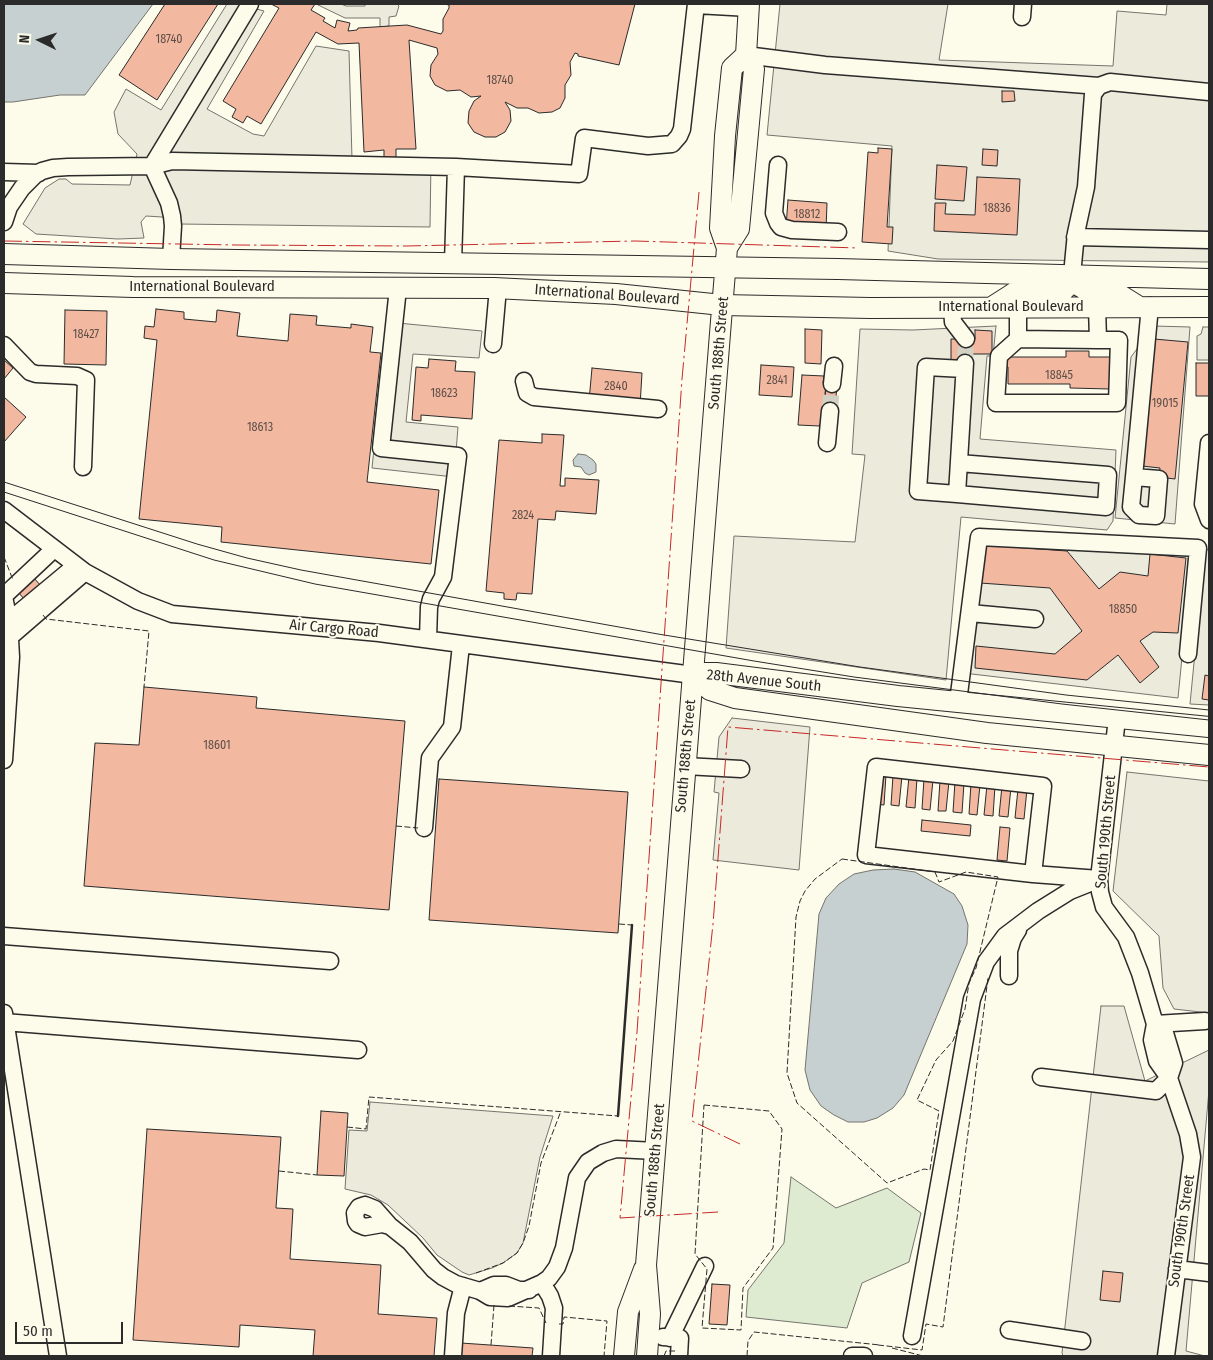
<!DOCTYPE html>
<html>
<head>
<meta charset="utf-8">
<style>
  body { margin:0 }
  #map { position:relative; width:1213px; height:1360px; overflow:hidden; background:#fdfbea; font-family:"Fira Sans Condensed",sans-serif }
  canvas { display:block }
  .frame { position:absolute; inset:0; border:5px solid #2b2b2b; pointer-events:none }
  .north { position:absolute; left:15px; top:15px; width:50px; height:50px; -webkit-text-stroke:4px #fdfbea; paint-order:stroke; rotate:274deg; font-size:14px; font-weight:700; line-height:20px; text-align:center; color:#2b2b2b }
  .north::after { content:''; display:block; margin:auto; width:18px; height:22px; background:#2b2b2b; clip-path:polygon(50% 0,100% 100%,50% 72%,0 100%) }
  .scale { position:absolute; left:15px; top:1322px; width:108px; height:22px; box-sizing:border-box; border:2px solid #2b2b2b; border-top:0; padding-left:6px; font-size:15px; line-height:18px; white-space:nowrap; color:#2b2b2b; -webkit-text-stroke:4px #fdfbea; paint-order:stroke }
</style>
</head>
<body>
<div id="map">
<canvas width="1213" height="1360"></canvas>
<div class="frame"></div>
<div class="north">N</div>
<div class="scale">50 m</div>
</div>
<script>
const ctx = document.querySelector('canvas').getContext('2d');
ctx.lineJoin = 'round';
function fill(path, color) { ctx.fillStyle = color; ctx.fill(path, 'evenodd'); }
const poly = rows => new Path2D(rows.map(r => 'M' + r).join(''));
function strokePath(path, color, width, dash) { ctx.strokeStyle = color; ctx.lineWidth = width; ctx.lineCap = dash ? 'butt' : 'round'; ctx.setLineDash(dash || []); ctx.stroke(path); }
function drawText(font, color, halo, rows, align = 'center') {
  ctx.font = font + ' "Fira Sans Condensed",sans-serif'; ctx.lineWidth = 4; ctx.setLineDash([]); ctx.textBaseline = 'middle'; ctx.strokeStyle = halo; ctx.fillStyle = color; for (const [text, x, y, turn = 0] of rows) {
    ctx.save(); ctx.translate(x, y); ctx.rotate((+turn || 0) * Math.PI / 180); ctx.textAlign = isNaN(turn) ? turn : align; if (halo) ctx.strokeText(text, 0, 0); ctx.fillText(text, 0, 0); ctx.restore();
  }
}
const green = poly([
  [791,1177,836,1208,887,1188,921,1213,909,1262,862,1283,847,1328,746,1317,748,1290,784,1243,791,1177]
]);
const parking = poly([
  [227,4,238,4,264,11,207,109,253,134,264,136,316,46,349,51,352,159,431,160,430,227,178,224,162,217,146,216,141,222,144,238,118,239,36,234,23,224,45,188,59,179,66,179,72,184,130,185,137,154,118,134,114,112,126,89,161,110,227,4],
  [316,4,341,4,346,6,365,6,365,4,397,4,399,6,396,16,389,17,389,26,380,27,380,18,345,18,316,4],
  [780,4,948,4,939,60,1113,66,1117,11,1166,15,1167,4,1209,4,1209,262,938,259,888,251,892,146,767,135,780,4],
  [387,322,482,331,479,358,413,354,406,422,458,427,454,477,372,468,387,322],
  [996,326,993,356,987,356,980,439,1116,450,1113,521,1107,530,961,517,946,680,726,648,734,536,855,542,865,455,852,454,860,329,913,330,996,326],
  [1154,326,1190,327,1175,524,1115,518,1131,357,1154,326],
  [1203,327,1209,327,1209,360,1197,360,1197,336,1201,334,1203,327],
  [977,533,1192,555,1178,698,963,673,977,533],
  [1205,549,1209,550,1209,705,1190,704,1205,549],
  [732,718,810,727,799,870,713,860,719,793,714,792,719,737,732,718],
  [1127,772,1209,781,1209,1013,1174,1009,1163,988,1159,936,1113,891,1127,772],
  [1101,1006,1124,1006,1145,1081,1209,1050,1209,1090,1186,1351,1205,1356,1063,1356,1062,1353,1101,1006],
  [370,1102,553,1116,540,1157,523,1243,517,1253,503,1263,492,1268,469,1275,462,1272,437,1255,423,1238,388,1205,371,1195,345,1189,349,1130,367,1131,370,1102]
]);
const water = poly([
  [4,4,153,4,85,95,60,95,13,102,4,102,4,4],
  [578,454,586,455,593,460,596,464,596,472,589,475,585,473,581,467,574,466,573,460,578,454],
  [894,869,915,872,954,894,962,906,968,925,967,944,904,1095,893,1108,877,1118,864,1122,848,1122,834,1115,821,1106,810,1090,805,1070,819,914,826,898,839,884,854,874,873,870,894,869]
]);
const building = poly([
  [165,4,218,4,157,100,119,75,165,4],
  [271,4,315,4,311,10,325,18,323,21,335,28,337,20,350,23,348,31,357,30,358,28,407,25,441,34,443,31,443,19,449,8,449,5,444,4,635,4,619,65,578,56,578,54,575,53,570,62,571,75,565,85,565,98,560,108,552,112,539,113,528,108,517,108,505,102,510,110,511,121,505,132,496,137,485,137,474,132,468,123,469,111,474,101,481,96,471,97,460,90,447,91,435,85,430,76,431,65,438,54,437,48,409,40,416,149,396,149,396,158,384,158,384,150,364,152,359,43,338,44,316,32,261,124,247,116,243,123,232,117,236,109,223,101,279,8,271,4],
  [1002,91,1014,91,1015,101,1002,102,1002,91],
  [878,148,892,149,887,227,893,227,892,244,862,242,868,152,878,153,878,148],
  [983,149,998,150,997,166,982,165,983,149],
  [937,165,967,167,964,201,935,199,937,165],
  [977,177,1020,179,1017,235,934,231,935,203,946,203,945,214,975,215,977,177],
  [788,200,827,203,826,230,786,227,788,200],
  [156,309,184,312,184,319,216,322,217,310,240,313,237,336,288,341,290,314,317,316,316,325,351,328,351,324,373,327,370,352,381,353,367,482,439,490,431,564,221,542,222,527,139,519,157,340,144,338,145,326,154,327,156,309],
  [65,310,107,311,106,365,64,364,65,310],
  [805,329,822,330,821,364,805,363,805,329],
  [975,330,992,331,992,354,972,354,972,363,951,363,951,339,975,339,975,330],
  [1154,339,1188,342,1175,479,1159,477,1160,468,1142,466,1154,339],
  [1066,351,1089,351,1089,357,1111,357,1110,389,1070,388,1070,384,1008,384,1008,367,1005,367,1006,357,1066,357,1066,351],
  [429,359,456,361,455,371,475,372,472,419,421,415,421,421,412,420,416,367,428,368,429,359],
  [4,360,13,368,4,379,4,360],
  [1196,363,1209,363,1209,396,1196,396,1196,363],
  [761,365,794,367,792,397,759,395,761,365],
  [592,368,642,373,640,406,589,401,592,368],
  [802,375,824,376,823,383,826,383,823,424,820,424,819,426,798,425,802,375],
  [826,383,837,384,835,411,824,410,826,383],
  [4,397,26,417,4,442,4,397],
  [542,434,564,435,560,486,565,486,565,478,599,480,596,514,556,511,555,520,538,519,532,594,517,593,516,600,504,599,504,593,486,591,499,440,542,443,542,434],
  [984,545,1067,551,1099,589,1120,572,1148,576,1150,554,1186,558,1178,633,1153,632,1140,641,1159,667,1140,683,1118,655,1087,680,975,668,976,646,1055,654,1082,631,1050,588,980,583,984,545],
  [34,578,41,586,25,600,18,592,34,578],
  [1209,672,1209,700,1202,699,1205,675,1209,676,1209,672],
  [144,687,257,697,256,708,405,721,389,910,84,886,95,743,139,745,144,687],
  [878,774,886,775,884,805,875,804,878,774],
  [893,776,902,776,899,806,891,805,893,776],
  [909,777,917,778,915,808,906,807,909,777],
  [439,779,628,792,618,933,429,920,439,779],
  [924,779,933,780,930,810,922,809,924,779],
  [940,781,949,781,946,811,938,811,940,781],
  [955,782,964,783,962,813,953,812,955,782],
  [971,784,980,785,977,815,969,814,971,784],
  [987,785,995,786,993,816,984,815,987,785],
  [1002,786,1011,787,1008,817,999,816,1002,786],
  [1018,789,1027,789,1024,819,1015,818,1018,789],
  [922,820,971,825,970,836,921,831,922,820],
  [1000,827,1010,828,1007,861,997,860,1000,827],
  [321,1111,348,1113,344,1176,317,1175,321,1111],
  [147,1129,281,1137,276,1208,293,1209,290,1259,381,1265,378,1314,437,1318,434,1356,313,1356,315,1330,240,1325,239,1347,133,1340,147,1129],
  [1103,1271,1123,1273,1120,1302,1100,1300,1103,1271],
  [712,1284,730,1285,727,1325,709,1324,712,1284],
  [461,1343,533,1348,532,1356,461,1356,461,1343]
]);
const minorTunnel = poly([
  [965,363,966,339],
  [830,411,832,384]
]);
const minor = poly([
  [696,5,749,8],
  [1022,17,1023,4],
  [746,55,825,65,1099,86],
  [778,165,774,213,778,223,781,227,792,230,838,232],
  [4,172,39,173],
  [4,222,9,207,22,188,35,175,42,171,53,168,68,167,152,166,250,4],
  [1075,237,1209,240],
  [171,259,173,226,172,216,169,203,152,166,172,161,456,167,579,174,584,138,648,146,672,144,679,136,682,129,696,4],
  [453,263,456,167],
  [1072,275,1076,233,1086,187,1093,94,1099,86,1110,82,1209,92],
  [398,288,381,448,458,456,444,569,443,577,431,599,429,607,428,639],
  [952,307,953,322,966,339],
  [1018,307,1018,339,1098,340,1097,307],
  [1018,339,999,356,996,403,1117,403,1119,340,1098,340],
  [493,344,498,288],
  [4,345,30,372,36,374,77,376,86,380,83,467],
  [524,381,527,393,534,397,658,409],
  [832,384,834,366],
  [827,443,830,411],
  [1209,443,1203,504,1209,520],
  [959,463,1108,475,1106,507,957,494,965,363],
  [1134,477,1159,479,1156,516,1139,515,1131,507,1134,477,1150,306],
  [957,494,918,491,926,367,964,369],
  [4,510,85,572,138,601,172,614,379,633,693,675],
  [4,596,54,549],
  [4,597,9,621,11,657,4,760],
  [970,613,1035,619],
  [9,621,74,567],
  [11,636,85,572],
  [958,702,979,537,1198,548,1188,654],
  [1117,718,1099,879,1100,892,1104,907,1126,937,1140,973,1155,1024,1205,1021],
  [685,766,741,769],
  [424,828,430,758,452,727,461,645],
  [1033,874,1043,786,876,767,866,855,1033,874,1099,879],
  [4,936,330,961],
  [1009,976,1009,951,1013,938,1018,930],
  [4,1013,58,1356],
  [4,1022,358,1050],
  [1155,1024,1165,1033,1174,1063,1169,1078,1157,1061,1152,1040,1155,1024],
  [1041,1077,1156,1091,1169,1078,1188,1134,1192,1157,1166,1356],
  [365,1205,375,1209,390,1226,382,1224,365,1227,358,1224,356,1221,355,1213,359,1207,365,1205],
  [390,1226,410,1242,434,1270,443,1277,456,1284,480,1291,490,1297,508,1298,542,1283,549,1278,557,1267,564,1248,577,1178,588,1162,603,1153,616,1149,656,1151],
  [1177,1269,1209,1273],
  [542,1283,550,1296,554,1308,551,1356],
  [480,1291,494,1285,506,1285,519,1290,529,1290],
  [1009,1330,1082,1341],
  [912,1336,972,999,986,962,1005,936,1038,911,1070,891,1095,881],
  [663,1337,680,1338,679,1356],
  [670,1338,705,1266],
  [453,1356,456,1313,463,1286],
  [852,1356,864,1356]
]);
const major = poly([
  [727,248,720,228,725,136,732,68,746,55],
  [4,254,171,259,838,269,1209,279],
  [1072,275,1076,284,1086,290,1114,291,1138,306],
  [4,283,133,287,494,288,616,294,722,305,870,308,1209,307],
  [992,307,1017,291,1063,291,1068,286,1072,275],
  [693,675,710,690,735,698,987,733,1209,755],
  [693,675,704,673,716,673,898,696,1209,727],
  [624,1356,628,1312,644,1269],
  [647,1356,650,1314,646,1265,721,321,727,248,739,229,754,69,746,55,749,4]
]);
const tram = poly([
  [4,482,197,544,247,558,301,570,658,634,860,667,1066,695,1209,710],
  [4,492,214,560,315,584,754,661,854,677,1062,704,1209,720]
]);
const fence = poly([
  [4,557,13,580],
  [43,615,46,619,149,631,144,687],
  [396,826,418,828],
  [842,859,935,872,939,882,966,872,998,877,976,968,969,983,965,1009,953,1041,936,1060,917,1100,939,1111,930,1170,924,1169,887,1183,797,1103,787,1073,796,917,800,901,805,891,815,879,842,859],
  [619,924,632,925],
  [704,1105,769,1111,782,1129,773,1248,743,1288,741,1330,702,1328,707,1269,695,1254,704,1105],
  [347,1127,366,1129,369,1097,618,1116],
  [279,1171,317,1175],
  [476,1273,503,1263,517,1253,523,1243,529,1226,541,1163,561,1111],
  [509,1306,539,1308,546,1323],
  [559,1324,563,1324,564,1317,607,1321,604,1356],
  [491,1345,494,1305,496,1305],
  [878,1345,922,1350,926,1324,943,1327,988,978],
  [892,1348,923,1356],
  [664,1356,666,1351,675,1351],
  [747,1356,748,1341,754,1332,880,1345]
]);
const wall = poly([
  [618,1116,632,925]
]);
const power = poly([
  [699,192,682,379,637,1032,620,1218,718,1212],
  [4,241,236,245,406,246,635,241,858,248],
  [740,1144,692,1121,713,924,728,727,1209,767]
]);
const numberNames = [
  ["18740",169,40],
  ["18740",500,81],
  ["18836",997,209],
  ["18812",807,215],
  ["18427",86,335],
  ["18845",1059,376],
  ["2841",777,381],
  ["2840",616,387],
  ["18623",444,394],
  ["19015",1165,404],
  ["18613",260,428],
  ["2824",523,516],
  ["18850",1123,610],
  ["18601",217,746]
];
const streetNames = [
  ["International Boulevard",202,287],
  ["International Boulevard",607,295,4],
  ["International Boulevard",1011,307],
  ["South 188th Street",719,353,-85],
  ["Air Cargo Road",334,629,5],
  ["28th Avenue South",764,681,6],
  ["South 188th Street",686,756,-85],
  ["South 190th Street",1106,832,-85],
  ["South 188th Street",655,1160,-85],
  ["South 190th Street",1182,1231,-82]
];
fill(green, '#deebd1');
strokePath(green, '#74746e', 1);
fill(parking, '#eceadb');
strokePath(parking, '#74746e', 1);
fill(water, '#c7d0d0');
strokePath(water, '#74746e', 1);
fill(building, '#f2b8a0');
strokePath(building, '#2b2b2b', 1);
strokePath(minorTunnel, '#d3d1c4', 16, [16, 8]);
strokePath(minor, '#2b2b2b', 19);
strokePath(major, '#2b2b2b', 22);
strokePath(minor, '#fdfbea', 16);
strokePath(major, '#fdfbea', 20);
strokePath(tram, '#2b2b2b', 1);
strokePath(fence, '#2b2b2b', 1, [6, 2.5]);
strokePath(wall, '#2b2b2b', 2.5);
strokePath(power, '#c62828', 1, [18, 4, 2.5, 4]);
drawText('12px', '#5d4e48', null, numberNames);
drawText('15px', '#2b2b2b', '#fdfbea', streetNames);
</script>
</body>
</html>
